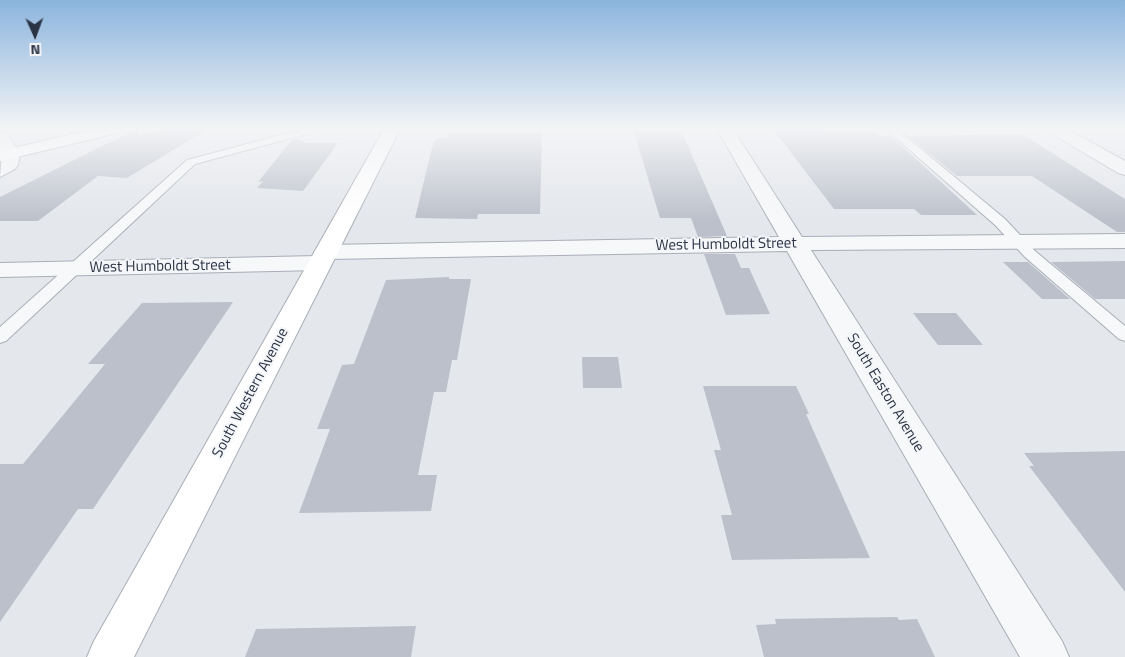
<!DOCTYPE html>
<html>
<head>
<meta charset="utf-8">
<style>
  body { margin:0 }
  #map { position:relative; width:1125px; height:657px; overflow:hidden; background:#e4e7ec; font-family:"Titillium Web",sans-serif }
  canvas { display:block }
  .north { position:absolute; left:10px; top:10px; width:50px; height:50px; -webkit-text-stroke:4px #f4f6f9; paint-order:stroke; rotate:178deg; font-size:14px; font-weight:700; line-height:20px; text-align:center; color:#2b3445 }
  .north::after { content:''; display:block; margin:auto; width:18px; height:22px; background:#2b3445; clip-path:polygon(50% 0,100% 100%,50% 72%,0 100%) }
</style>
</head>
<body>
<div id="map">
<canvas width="1125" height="657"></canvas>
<div class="north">N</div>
</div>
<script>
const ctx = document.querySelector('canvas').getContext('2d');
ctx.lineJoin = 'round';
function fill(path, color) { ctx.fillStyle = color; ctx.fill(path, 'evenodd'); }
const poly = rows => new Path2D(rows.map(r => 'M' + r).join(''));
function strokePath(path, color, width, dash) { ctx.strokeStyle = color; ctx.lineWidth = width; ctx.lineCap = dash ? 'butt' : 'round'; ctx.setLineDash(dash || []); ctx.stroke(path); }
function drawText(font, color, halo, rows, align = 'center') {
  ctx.font = font + ' "Titillium Web",sans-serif'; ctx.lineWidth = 4; ctx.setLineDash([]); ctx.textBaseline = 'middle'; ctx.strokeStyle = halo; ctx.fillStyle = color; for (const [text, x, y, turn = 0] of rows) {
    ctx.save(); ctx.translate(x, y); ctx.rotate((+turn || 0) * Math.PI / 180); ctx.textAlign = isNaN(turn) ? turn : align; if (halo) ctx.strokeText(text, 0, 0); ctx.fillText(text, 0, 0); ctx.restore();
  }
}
const building = poly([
  [136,129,139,135,166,129,208,129,127,178,98,176,38,221,0,221,0,197],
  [773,129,822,129,825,132,875,132,880,136,891,136,977,215,921,215,914,209,834,209],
  [634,132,682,132,727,236,698,237,691,218,660,218],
  [448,133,542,133,540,214,478,214,477,219,415,218,432,148,436,139,447,137],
  [1022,134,1125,199,1125,232,1117,232,1032,176,957,176,908,136],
  [297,139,306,143,338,143,303,191,257,188,263,181,258,182,292,140],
  [704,254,735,254,741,268,749,268,770,314,726,315],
  [1125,261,1125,299,1095,299,1051,262],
  [1003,262,1028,262,1070,299,1042,299],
  [449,277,449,279,471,279,457,360,452,360,446,392,434,392,418,475,437,475,431,511,299,513,330,429,317,429,342,365,354,364,386,280],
  [233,302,93,509,78,509,0,622,0,464,23,464,105,364,88,364,142,303],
  [913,313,956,313,983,345,938,345],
  [582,357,618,357,622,388,583,388],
  [703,386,796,386,809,414,806,414,870,558,732,560,721,515,732,515,714,450,721,450],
  [1125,451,1125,592,1029,466,1034,466,1024,453],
  [897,617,899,620,917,619,935,657,764,657,756,625,776,624,775,619],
  [416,626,411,657,245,657,256,629]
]);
const service = poly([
  [303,129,319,129,318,131,195,164,6,341,0,343,0,327,187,160,303,129],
  [886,129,897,129,1005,219,1035,251,1125,326,1125,341,1119,339,1025,257,995,225,886,129]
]);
const minor = poly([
  [717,129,733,129,802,237,1125,234,1125,248,811,250,1062,641,1069,657,1020,657,787,251,329,259,332,263,328,268,320,270,0,277,0,263,317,256,314,252,318,247,326,245,779,237,717,129],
  [1047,129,1067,129,1125,161,1125,175,1118,173,1049,132,1047,129],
  [0,132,6,133,20,153,18,165,15,169,0,177,2,153,0,150,0,132]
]);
const secondary = poly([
  [96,129,124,129,122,132,0,161,0,151,96,129],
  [384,129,400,129,134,657,87,657,94,641,384,129]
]);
const streetNames = [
  ["West Humboldt Street",726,245,-1],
  ["West Humboldt Street",160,267,-1],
  ["South Western Avenue",251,393,-62],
  ["South Easton Avenue",885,393,59]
];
fill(building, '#bbc0ca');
strokePath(service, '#a9aeb7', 2);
strokePath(minor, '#a9aeb7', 2);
strokePath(secondary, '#a9aeb7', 2);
fill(service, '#f7f8fa');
fill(minor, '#f7f8fa');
fill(secondary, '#fff');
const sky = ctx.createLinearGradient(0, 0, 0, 221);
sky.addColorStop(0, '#8bb4dd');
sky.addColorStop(0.58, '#f3f4f6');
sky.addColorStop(1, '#f3f4f600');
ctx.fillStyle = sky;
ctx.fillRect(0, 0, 1125, 221);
drawText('15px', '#2b3445', '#f4f6f9', streetNames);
</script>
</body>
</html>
